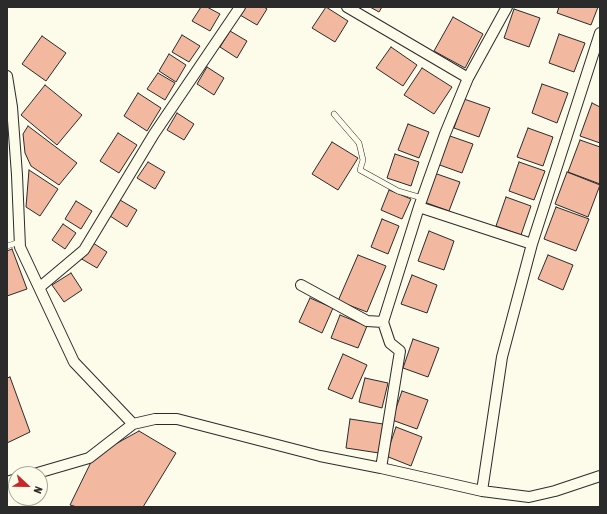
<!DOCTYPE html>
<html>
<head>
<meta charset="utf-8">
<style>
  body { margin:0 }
  #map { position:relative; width:607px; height:514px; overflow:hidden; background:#fdfbea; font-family:"Asap Condensed",sans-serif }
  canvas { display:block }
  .frame { position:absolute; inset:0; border:8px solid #2b2b2b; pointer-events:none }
  .north { position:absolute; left:8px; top:466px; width:40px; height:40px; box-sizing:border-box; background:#fdfbea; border:1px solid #a9a89e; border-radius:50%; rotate:112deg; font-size:11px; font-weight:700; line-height:16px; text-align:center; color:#2b2b2b }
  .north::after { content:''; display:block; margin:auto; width:14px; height:18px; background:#c62828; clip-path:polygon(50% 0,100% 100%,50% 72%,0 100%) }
</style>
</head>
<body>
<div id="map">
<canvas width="607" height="514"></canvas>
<div class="frame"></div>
<div class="north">N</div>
</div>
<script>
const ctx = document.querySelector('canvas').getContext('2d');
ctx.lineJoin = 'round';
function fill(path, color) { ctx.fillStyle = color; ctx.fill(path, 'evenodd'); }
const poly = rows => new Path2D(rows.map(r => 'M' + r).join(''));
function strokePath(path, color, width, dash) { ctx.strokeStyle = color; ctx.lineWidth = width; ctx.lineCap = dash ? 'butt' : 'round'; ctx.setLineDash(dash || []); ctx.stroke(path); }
const building = poly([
  [201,7,207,7,220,14,210,31,192,21,201,7],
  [245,7,264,7,267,9,257,25,240,15,245,7],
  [326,7,348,21,335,42,312,28,326,7],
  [370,7,382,7,379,12,370,7],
  [559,7,598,7,591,25,557,13,559,7],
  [514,9,540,18,529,47,504,38,514,9],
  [453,17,483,34,465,68,434,51,453,17],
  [230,31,247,41,237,58,220,47,230,31],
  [559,34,585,43,574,72,549,63,559,34],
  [182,35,200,46,189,62,172,52,182,35],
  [42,36,66,53,46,81,22,64,42,36],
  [391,47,417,65,403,86,376,68,391,47],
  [169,54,186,65,176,82,159,71,169,54],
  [207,67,224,78,214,95,197,84,207,67],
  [422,68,452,87,434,114,404,95,422,68],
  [158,73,175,83,165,100,147,89,158,73],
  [542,84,568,93,557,123,532,113,542,84],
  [45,85,82,115,57,145,21,115,45,85],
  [138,93,161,108,147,131,124,116,138,93],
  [464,99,490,108,479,137,454,128,464,99],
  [592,103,600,107,600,143,580,136,592,103],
  [177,113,194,124,184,140,167,130,177,113],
  [408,124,429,132,419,158,398,150,408,124],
  [28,126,77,163,59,185,31,166,25,153,23,134,28,126],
  [528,128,553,137,543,166,517,157,528,128],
  [118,133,137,145,119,173,100,161,118,133],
  [447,135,473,144,462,173,437,164,447,135],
  [580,140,600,147,600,184,568,172,580,140],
  [332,142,358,158,338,190,312,174,332,142],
  [395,154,419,162,411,186,387,178,395,154],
  [148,162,165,172,155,189,137,178,148,162],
  [519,162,545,171,534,200,509,191,519,162],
  [29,170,58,189,40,216,26,207,29,170],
  [567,172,600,185,588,217,555,204,567,172],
  [434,173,460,182,449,211,424,202,434,173],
  [389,190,411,199,402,219,381,210,389,190],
  [506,197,531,206,521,235,496,226,506,197],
  [120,200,137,210,127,227,110,216,120,200],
  [76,201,92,211,81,229,65,219,76,201],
  [556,207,589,219,576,251,544,239,556,207],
  [382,219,399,226,388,254,371,247,382,219],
  [63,224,76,233,65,249,52,240,63,224],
  [429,231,454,241,444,270,418,261,429,231],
  [90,241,107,252,97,268,80,258,90,241],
  [12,249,27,289,7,296,7,251,12,249],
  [358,255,386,266,367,312,338,301,358,255],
  [548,255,573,265,563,290,538,279,548,255],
  [71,273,82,290,64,302,52,285,71,273],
  [412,275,437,285,427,313,401,304,412,275],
  [310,298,333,308,322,333,299,322,310,298],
  [340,315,367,326,358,348,331,338,340,315],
  [413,339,439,348,428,377,403,368,413,339],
  [343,354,367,365,352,399,328,389,343,354],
  [10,377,30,432,7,443,7,378,10,377],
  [365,378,388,383,382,408,359,402,365,378],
  [402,391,428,400,417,429,392,420,402,391],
  [350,419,383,424,379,453,346,448,350,419],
  [396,427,422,437,411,466,386,456,396,427],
  [139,431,176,453,143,507,77,507,70,505,94,456,139,431]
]);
const lane = poly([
  [334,114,359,143,363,160,360,170,398,191,422,198],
  [7,246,20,242]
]);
const street = poly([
  [347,7,468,78],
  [7,76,12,107,17,175,20,247,74,362,133,424],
  [419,207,532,244],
  [301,285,367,321,383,322],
  [40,287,84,250,154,134,240,7],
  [381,468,400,351,390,343,383,322,419,207,445,134,468,78,507,7],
  [34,474,89,458,133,424,155,419,177,419,320,456,381,468,482,491,529,497,555,491,600,476],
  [7,482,16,479],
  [482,491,502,357,532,244,600,33]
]);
fill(building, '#f2b8a0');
strokePath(building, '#2b2b2b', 1);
strokePath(lane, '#2b2b2b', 6);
strokePath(street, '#2b2b2b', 12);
strokePath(lane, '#fdfbea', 5);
strokePath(street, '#fdfbea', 10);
</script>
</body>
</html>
